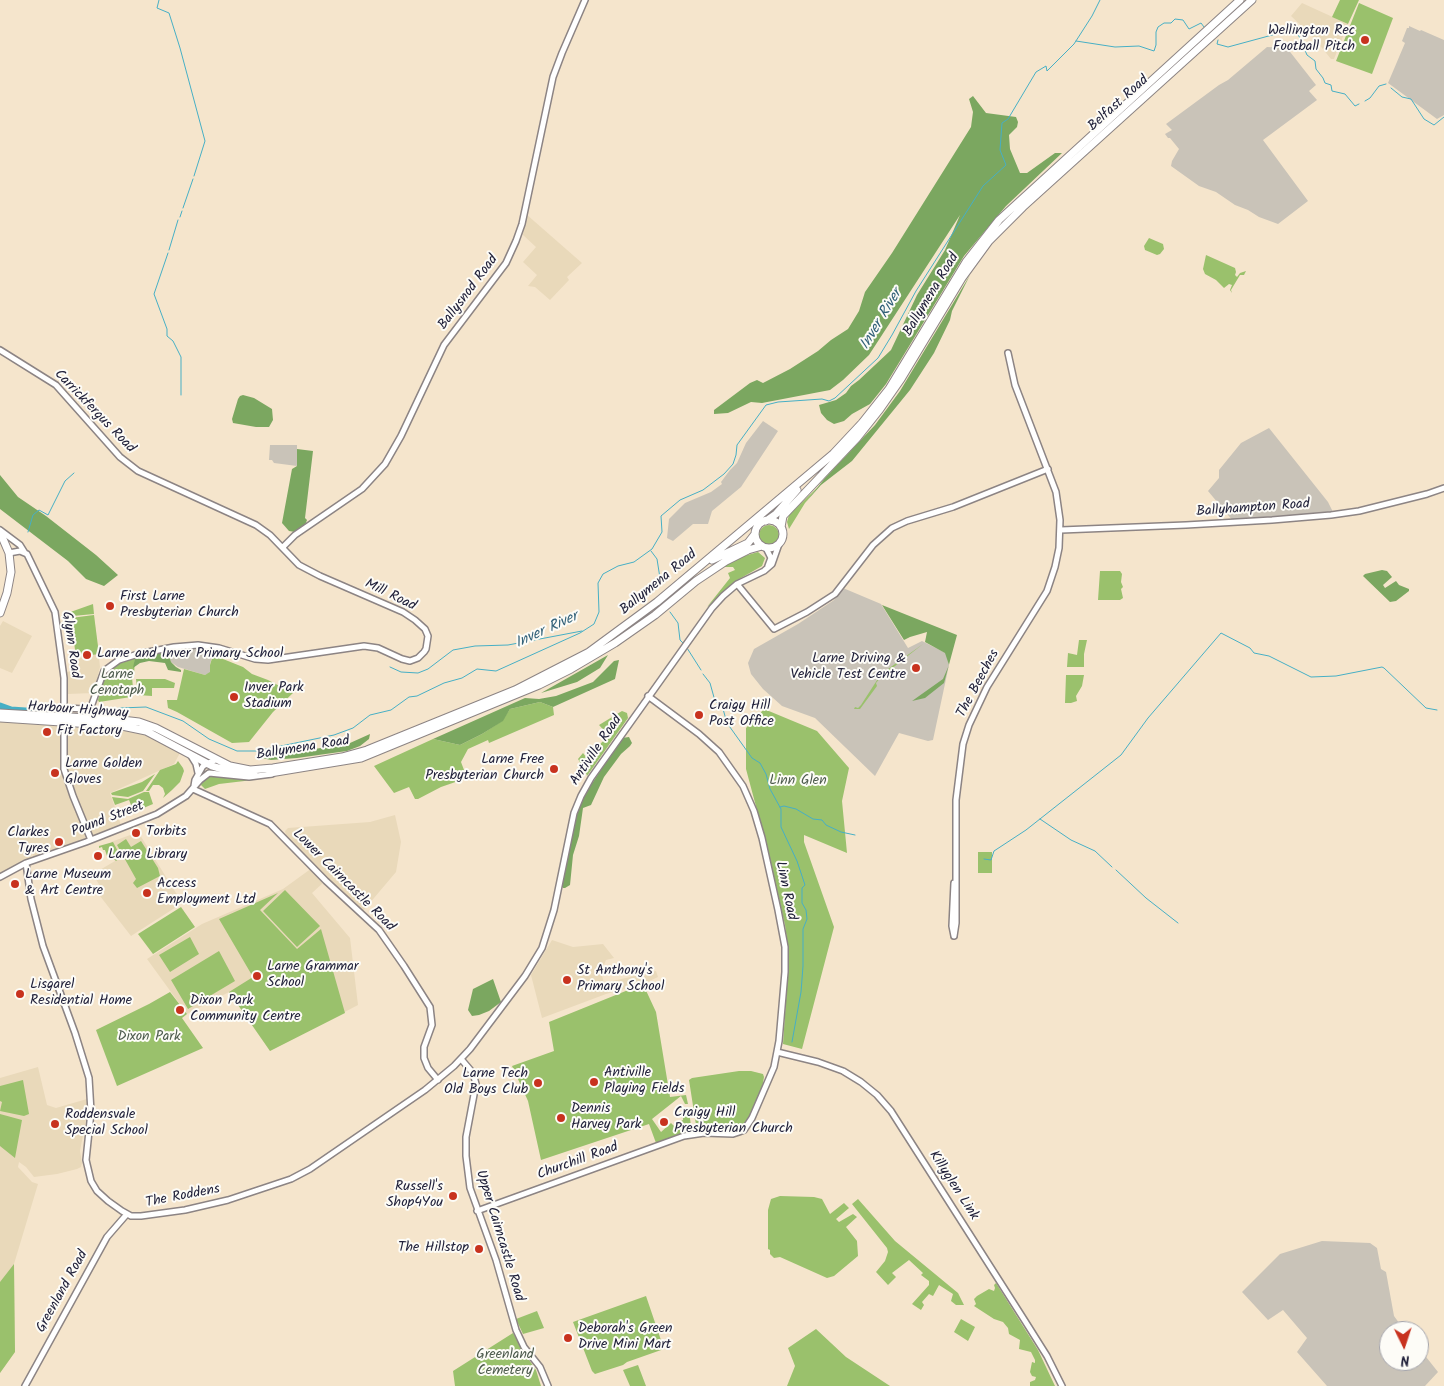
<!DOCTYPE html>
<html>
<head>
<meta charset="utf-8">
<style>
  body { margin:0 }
  #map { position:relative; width:1444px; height:1386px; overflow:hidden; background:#f5e5cc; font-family:Kalam,sans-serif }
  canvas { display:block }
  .north { position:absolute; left:1379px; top:1321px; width:50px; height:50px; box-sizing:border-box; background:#fdfcf7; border:1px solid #a5a5ac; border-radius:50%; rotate:176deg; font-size:14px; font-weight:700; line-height:20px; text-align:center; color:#22223b }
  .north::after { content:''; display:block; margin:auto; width:18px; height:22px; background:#c8321e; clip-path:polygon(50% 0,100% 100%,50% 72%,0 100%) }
</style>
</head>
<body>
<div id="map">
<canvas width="1444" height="1386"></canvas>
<div class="north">N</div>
</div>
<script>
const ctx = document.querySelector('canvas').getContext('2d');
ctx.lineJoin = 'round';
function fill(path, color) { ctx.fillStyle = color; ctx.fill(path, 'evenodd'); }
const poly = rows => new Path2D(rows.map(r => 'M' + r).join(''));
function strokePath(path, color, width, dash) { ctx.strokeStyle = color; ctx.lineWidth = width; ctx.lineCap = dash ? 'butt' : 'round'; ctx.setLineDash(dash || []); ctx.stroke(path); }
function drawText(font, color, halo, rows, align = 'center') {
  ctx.font = font + ' Kalam,sans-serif'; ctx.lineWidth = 4; ctx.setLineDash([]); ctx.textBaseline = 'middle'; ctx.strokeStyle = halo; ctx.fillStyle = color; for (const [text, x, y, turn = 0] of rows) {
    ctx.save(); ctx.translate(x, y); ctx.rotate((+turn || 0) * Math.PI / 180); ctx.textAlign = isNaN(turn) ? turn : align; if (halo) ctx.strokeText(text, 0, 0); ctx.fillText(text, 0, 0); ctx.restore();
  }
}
const built = poly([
  [1302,3,1348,24,1334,59,1331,59,1313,37,1291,16],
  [526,214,582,263,567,277,569,280,550,300,535,287,528,286,537,275,523,262,536,247,523,235],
  [94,615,100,667,93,693,68,694,67,672,77,670,71,618],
  [3,621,32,636,12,673,0,668,0,626],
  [0,722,119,730,145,735,181,751,174,764,110,793,122,828,34,860,32,852,31,861,0,877],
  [395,815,401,842,396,872,363,911,327,880,286,835,285,831,288,828,370,822],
  [133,834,140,835,176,893,184,902,131,936,100,896,101,888,93,874,115,861,111,842],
  [312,868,324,882,312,893,350,938,358,1005,270,1051,229,992,187,1014,147,959,202,924,283,889],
  [552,940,573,947,603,944,614,958,606,960,601,972,604,983,656,971,658,977,643,984,606,994,542,1018,531,975],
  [38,1067,47,1105,56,1108,87,1099,87,1114,80,1151,82,1163,81,1167,77,1169,57,1174,34,1177,26,1167,19,1162,18,1167,32,1182,38,1184,14,1264,15,1352,0,1373,0,1078]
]);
const industrial = poly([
  [1409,26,1420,31,1421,30,1444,40,1444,115,1437,119,1388,83,1405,43,1402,41,1407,28,1409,28],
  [1267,47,1287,48,1316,85,1309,91,1317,100,1263,140,1308,201,1278,224,1259,217,1248,210,1235,205,1216,192,1199,186,1171,166,1172,161,1179,149,1170,138,1168,138,1165,134,1172,130,1166,124,1219,85,1228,80],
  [763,421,778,431,741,487,712,511,708,524,693,524,673,541,667,538,669,519,685,503,711,492,722,484,721,482,730,470,737,463,746,443],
  [1269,428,1328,502,1333,512,1233,521,1208,491,1219,478,1219,470,1241,443],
  [270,445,297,445,297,466,274,463,272,460,269,460],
  [843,588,881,604,908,648,922,641,946,653,949,665,933,740,928,741,899,733,875,776,815,718,782,706,763,689,751,674,748,663,754,649,798,624,834,600],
  [187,648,213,652,210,665,210,673,205,675,178,667,171,662,168,652],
  [1322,1241,1370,1243,1377,1248,1381,1269,1386,1272,1394,1316,1405,1331,1389,1331,1389,1361,1419,1361,1419,1348,1438,1372,1425,1386,1327,1386,1297,1352,1307,1338,1283,1310,1268,1320,1242,1292,1280,1254]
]);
const green = poly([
  [1340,0,1359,0,1348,24,1332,17],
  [1359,3,1393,18,1372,74,1336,61],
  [1149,238,1163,244,1164,249,1160,254,1157,255,1145,250,1144,246],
  [1206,255,1235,268,1236,272,1235,275,1237,277,1240,273,1246,271,1244,275,1240,275,1231,290,1232,293,1230,290,1232,285,1229,284,1224,288,1216,280,1205,274,1203,269],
  [818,487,805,503,789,529,787,522,789,515],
  '759 535a10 10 0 1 1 20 0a10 10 0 1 1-20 0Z',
  [758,552,765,558,762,566,734,582,707,607,730,578,728,573,735,570,733,567,722,567,744,556],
  [1100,571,1120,571,1122,574,1121,582,1123,587,1121,589,1123,598,1120,600,1098,600],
  [93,604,94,614,62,617,62,615],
  [94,615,99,654,76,657,71,618],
  [1079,640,1087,640,1084,654,1084,667,1067,667,1068,653,1077,655],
  [923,644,881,677,876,683,877,686,860,709,854,709,855,707,858,708,861,705,881,674],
  [213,655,243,667,252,674,268,680,293,693,273,712,249,742,232,743,177,712,168,708,167,700,177,700,184,669,205,675,210,672,210,665],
  [135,658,134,675,132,677,133,688,131,697,99,702,98,700,105,674,121,663],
  [1066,675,1084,675,1082,686,1076,696,1077,701,1071,703,1065,703],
  [136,679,165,679,175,683,174,688,152,688,152,696,138,695],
  [540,702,553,707,554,715,489,743,488,740,468,749,461,762,467,778,441,787,418,799,415,799,409,787,394,793,374,766,433,739,460,745,482,734,502,721,510,709],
  [764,709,817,731,849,768,842,801,847,853,804,835,804,842,834,927,802,1049,783,1044,789,955,785,925,769,855,746,769,746,728],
  [622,711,627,713,628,718,587,776,586,773,588,769,584,769,578,759,583,753,586,757,598,743,600,744,609,736,599,725],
  [178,761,183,768,184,771,180,782,172,790,163,798,165,794,163,788,159,785,153,785,149,791,146,791,160,770,176,764],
  [155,774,143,791,128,797,112,795,111,793,142,782],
  [214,775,231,778,253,780,219,784,205,789,201,785,202,781,206,778],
  [144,792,149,792,153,804,134,812,129,800,115,805,112,797,128,799],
  [126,839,131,847,141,841,158,868,160,876,137,888,133,883,136,879,117,845],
  [113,842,121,857,116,861,111,856,107,856,105,850,103,850,102,847,99,848,99,846],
  [978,852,992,852,992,873,978,873],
  [285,890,320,926,297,947,263,911],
  [278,893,260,910,297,949,321,929,345,1013,270,1051,229,992,253,977,219,919],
  [181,907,195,927,153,954,138,934],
  [190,937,199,954,170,972,159,955],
  [219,951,235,981,188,1009,171,980],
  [643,984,656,1012,670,1097,686,1095,688,1104,685,1104,681,1096,652,1119,661,1132,671,1123,675,1127,675,1124,683,1120,683,1115,689,1111,691,1126,690,1131,656,1143,649,1124,541,1160,528,1101,512,1066,554,1051,549,1022],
  [170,992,187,1014,182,1018,203,1048,117,1086,96,1030,149,1004],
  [739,1071,751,1071,763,1074,764,1077,762,1089,746,1123,736,1130,699,1130,696,1125,689,1080,692,1078],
  [23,1080,29,1114,24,1116,0,1111,2,1102,0,1101,0,1086],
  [0,1114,22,1120,15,1158,0,1146],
  [780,1196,814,1197,822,1199,830,1214,844,1203,849,1208,836,1219,839,1222,853,1214,857,1217,846,1227,857,1241,858,1256,834,1276,827,1278,780,1257,774,1258,770,1254,770,1250,768,1249,768,1210,771,1199],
  [858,1199,895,1241,958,1293,964,1305,956,1305,951,1301,953,1294,939,1285,933,1296,929,1294,922,1302,924,1305,921,1310,912,1304,929,1285,929,1281,921,1275,923,1273,909,1260,892,1273,896,1277,888,1285,876,1272,885,1261,888,1252,887,1248,852,1204],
  [14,1264,15,1352,0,1373,0,1282],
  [996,1283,1038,1350,1055,1386,1030,1386,1030,1382,1035,1380,1036,1377,1032,1376,1030,1372,1032,1362,1035,1363,1035,1360,1031,1352,1019,1349,1020,1340,1009,1334,1008,1328,1003,1322,994,1319,974,1306,976,1304,974,1299,977,1296,989,1289,994,1291,995,1288,994,1285],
  [646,1296,664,1349,627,1362,623,1365,595,1374,592,1371,573,1322],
  [537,1311,544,1328,523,1334,516,1319],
  [961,1319,975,1327,968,1341,954,1332],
  [816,1329,846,1357,890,1386,787,1386,795,1366,788,1348],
  [513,1333,523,1351,536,1370,541,1386,455,1386,453,1371],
  [638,1365,646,1386,630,1386,623,1370]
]);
const forest = poly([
  [973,96,986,113,1016,117,1018,122,1017,127,1009,135,1010,149,1020,173,1027,173,1055,153,1062,153,1006,206,964,256,886,384,870,404,852,414,844,421,834,424,827,420,821,413,819,405,836,400,846,393,851,386,859,380,891,350,917,295,945,250,960,215,869,355,843,380,830,390,762,403,751,402,728,413,714,414,714,410,750,383,757,380,763,383,790,369,818,351,831,340,848,329,859,311,865,292,892,253,971,127,973,112,969,99],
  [970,275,952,311,950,320,934,353,910,390,852,461,821,485,805,503,825,478,875,425,900,391],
  [243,395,254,398,272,409,273,420,269,427,256,427,233,423,232,419,238,399,240,396],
  [297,449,313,451,305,518,307,520,305,525,295,532,289,531,282,523,292,469,297,466],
  [0,475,18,497,46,516,96,555,118,575,104,586,86,579,68,561,0,509],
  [1382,570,1387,571,1392,577,1383,585,1385,588,1396,581,1399,585,1409,589,1409,591,1396,601,1390,602,1363,576,1365,574],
  [882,605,957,635,944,683,925,698,912,701,943,679,949,665,945,653,925,642,927,632,910,637,904,640],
  [166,652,168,652,171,662,176,667,181,670,181,672,168,670,165,663,149,661,140,663,133,668,135,658],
  [608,655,600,668,577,682,541,693],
  [619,660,615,679,553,707,540,702,510,709,503,721,482,734,460,745,433,739,525,698,539,699,556,696,593,682,614,661],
  [370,734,369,739,360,746,347,751,297,758,271,760,262,758,350,743],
  [629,737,632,743,630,746,621,754,604,777,591,805,583,808,579,836,573,855,570,885,565,888,563,888,561,885,571,828,581,800,622,738],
  [493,979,501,1002,489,1011,479,1015,472,1016,468,1010,473,989]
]);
const stream = poly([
  [159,0,157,8,169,13,180,48,205,141,194,176],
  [1218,40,1217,44,1228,47,1287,31,1298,34,1307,55,1315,61,1316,69,1323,78,1325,83,1331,85,1332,91,1345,94,1355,106,1359,104],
  [1076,41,1115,47,1139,46,1154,51,1156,45,1156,32,1158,27,1164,23,1171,23,1175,19,1183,20,1189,29,1201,23,1204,27],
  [1391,88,1402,97,1411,99,1424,119,1434,125,1444,117],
  [1365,101,1370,98,1379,86,1386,84],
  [183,208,193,179],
  [180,217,182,211],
  [169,250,178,220],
  [168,253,154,294,167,329,167,336,173,341,181,357,181,395],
  [28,532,33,515,39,510,48,515,65,481,74,473],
  [651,551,657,559,660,578],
  [670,612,678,623,680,640,683,643],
  [687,648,701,670],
  [390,667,401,672,418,673,428,669,453,650,475,646,508,645,582,631],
  [703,674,710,683,715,701,723,709,727,723,752,758,760,763,766,774,770,789,781,809,781,827,797,861,805,885,802,888,802,903,806,910,807,919,803,929,803,966,801,992,792,1042],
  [73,714,87,714,120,708,146,707,183,721,209,739,237,751,257,751,334,735,353,728,370,715,391,710,409,697,417,696,444,683,462,678,477,669,496,671,580,633,594,624,599,612,598,583,603,574,618,566,634,562,652,549,662,532,661,516,680,500,703,490,724,474,733,464,736,455,737,445,766,405,778,402,822,399,829,401,835,398,878,358,892,335,916,291,983,186,1006,165,1000,150,1002,123,1008,119,1036,72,1046,66,1047,71,1074,44,1092,16,1100,0],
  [780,807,784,806,796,809,813,819,822,820,826,825,841,832,855,835],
  [1040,819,1071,840,1095,851,1112,867],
  [984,859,991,860,994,851,1026,830,1121,755,1148,718,1221,633,1250,648,1254,653,1269,656,1311,677,1336,676,1382,667,1384,668,1426,708,1437,710],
  [1116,870,1146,898,1178,923]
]);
const river = poly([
  [0,706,11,710,40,712]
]);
const tertiary = poly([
  [0,350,56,385,120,457,138,471,256,525,270,535,299,565,320,576,403,612,415,620,425,629,428,636,426,649,424,652,418,658,410,661,402,659,378,648,364,646,268,660,255,659,219,648,198,645,174,647,138,654,119,660,104,671,91,707,85,709,65,708],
  [0,530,20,545,25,553],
  [1061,530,1186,525,1272,520,1331,515,1359,511,1427,494,1444,488],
  [283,547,295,535,362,489,385,464,401,436,444,345,506,263,516,241,522,224,553,77,562,53,585,0],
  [766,548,771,558,768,566],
  [9,553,20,551,27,554,55,612,64,678,64,769,73,796,91,840],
  [737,584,774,629,807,612,835,594,873,545,892,528,907,521,953,507,1048,469],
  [191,756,196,764,198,773],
  [194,786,195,780,203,766,215,760],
  [193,789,270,824,326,881,379,930,404,966,430,1007,432,1025,424,1047,424,1058,428,1068,438,1080],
  [26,863,31,899,43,946,75,1033,89,1078,91,1112,86,1160,91,1181,97,1191,108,1201,122,1211,131,1216,141,1216,185,1210,228,1200,291,1179,310,1169,425,1090,454,1066,470,1049,525,976,542,948,554,910,574,813,581,796,591,778,712,608,723,596,737,584,764,571,772,564,779,544],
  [0,877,26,863,86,842,157,814,186,796,200,780,209,773,249,777,272,774],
  [954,936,956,923,956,800,963,744,969,725,987,687,1047,591,1055,567,1059,548,1060,520,1056,492,1015,385,1008,353],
  [954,936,952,926,954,883],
  [777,1052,818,1062,843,1071,861,1082,877,1095,891,1111,1025,1321,1047,1356,1062,1386],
  [461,1059,473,1073,476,1084,466,1137,466,1156,470,1188,496,1260,516,1330,524,1347,540,1367,548,1386],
  [477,1211,684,1136,704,1133,733,1134,739,1132,744,1130,752,1118,774,1067,779,1041,785,972,785,947,778,910,762,838,754,811,743,786,719,752,699,734,648,696],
  [25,1386,107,1237,127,1214]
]);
const primary = poly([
  [0,532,9,553,11,572,7,593,0,613]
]);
const trunk = poly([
  '755 534a14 14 0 1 1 28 0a14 14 0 1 1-28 0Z',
  [766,521,776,514,797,490],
  [781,527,783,516,857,438,880,409,901,379,962,278,989,241,1023,207,1252,0],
  [712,560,748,543,755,534],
  [122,720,139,722,156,728,230,766,250,770,273,768,342,757,367,750,515,690,589,652,657,602,833,454,862,423,889,389,966,262,999,220,1240,0],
  [122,726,146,731,212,766,235,773,254,774],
  [270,773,361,758,539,685,571,669,615,643,655,615,696,581,726,561,748,550,762,546]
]);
const trunkBridge = poly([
  [0,713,122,720],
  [0,718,122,726]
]);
const markers = [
  [1365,40,5,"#c8321e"],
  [110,606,5,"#c8321e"],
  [87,655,5,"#c8321e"],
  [916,668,5,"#c8321e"],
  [234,697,5,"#c8321e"],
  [699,715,5,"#c8321e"],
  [47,732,5,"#c8321e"],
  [554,769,5,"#c8321e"],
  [55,773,5,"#c8321e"],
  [136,833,5,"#c8321e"],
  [59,842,5,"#c8321e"],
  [98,856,5,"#c8321e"],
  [15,884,5,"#c8321e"],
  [147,893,5,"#c8321e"],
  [257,976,5,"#c8321e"],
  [567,980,5,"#c8321e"],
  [20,994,5,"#c8321e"],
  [180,1010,5,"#c8321e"],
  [594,1082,5,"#c8321e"],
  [538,1083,5,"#c8321e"],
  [561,1118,5,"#c8321e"],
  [664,1122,5,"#c8321e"],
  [55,1124,5,"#c8321e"],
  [453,1196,5,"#c8321e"],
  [479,1249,5,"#c8321e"],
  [568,1338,5,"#c8321e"]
];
const poiNames = [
  ["Wellington Rec",1355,32,"right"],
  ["Football Pitch",1355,48,"right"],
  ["First Larne",120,598],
  ["Presbyterian Church",120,614],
  ["Larne and Inver Primary School",97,655],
  ["Larne Driving &",906,660,"right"],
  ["Vehicle Test Centre",906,676,"right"],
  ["Inver Park",244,689],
  ["Stadium",244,705],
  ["Craigy Hill",709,707],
  ["Post Office",709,723],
  ["Fit Factory",57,732],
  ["Larne Free",544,761,"right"],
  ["Presbyterian Church",544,777,"right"],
  ["Larne Golden",65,765],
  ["Gloves",65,781],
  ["Torbits",146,833],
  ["Clarkes",49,834,"right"],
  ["Tyres",49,850,"right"],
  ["Larne Library",108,856],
  ["Larne Museum",25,876],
  ["& Art Centre",25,892],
  ["Access",157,885],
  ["Employment Ltd",157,901],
  ["Larne Grammar",267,968],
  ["School",267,984],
  ["St Anthony's",577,972],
  ["Primary School",577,988],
  ["Lisgarel",30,986],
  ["Residential Home",30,1002],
  ["Dixon Park",190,1002],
  ["Community Centre",190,1018],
  ["Antiville",604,1074],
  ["Playing Fields",604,1090],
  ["Larne Tech",528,1075,"right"],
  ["Old Boys Club",528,1091,"right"],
  ["Dennis",571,1110],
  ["Harvey Park",571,1126],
  ["Craigy Hill",674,1114],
  ["Presbyterian Church",674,1130],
  ["Roddensvale",65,1116],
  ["Special School",65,1132],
  ["Russell's",443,1188,"right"],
  ["Shop4You",443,1204,"right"],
  ["The Hillstop",469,1249,"right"],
  ["Deborah's Green",578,1330],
  ["Drive Mini Mart",578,1346]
];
const streetNames = [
  ["Belfast Road",1119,104,-42],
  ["Ballysnod Road",469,293,-53],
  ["Ballymena Road",932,295,-59],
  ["Carrickfergus Road",94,412,46],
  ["Ballyhampton Road",1253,509,-4],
  ["Ballymena Road",659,583,-39],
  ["Mill Road",390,596,26],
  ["Glynn Road",70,645,82],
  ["The Beeches",979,684,-62],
  ["Harbour Highway",78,711,4],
  ["Ballymena Road",303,749,-9],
  ["Antiville Road",597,751,-56],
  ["Pound Street",108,820,-21],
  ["Lower Cairncastle Road",343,881,45],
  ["Linn Road",785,891,78],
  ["Churchill Road",578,1162,-20],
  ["Killyglen Link",953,1186,57],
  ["The Roddens",183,1197,-11],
  ["Upper Cairncastle Road",499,1236,73],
  ["Greenland Road",63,1292,-61]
];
const parkNames = [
  ["Larne",117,676],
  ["Cenotaph",117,692],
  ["Linn Glen",798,782],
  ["Dixon Park",149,1038],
  ["Greenland",505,1356],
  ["Cemetery",505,1372]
];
const waterNames = [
  ["Inver River",882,320,-59],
  ["Inver River",547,631,-25]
];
fill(built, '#e9d9ba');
fill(industrial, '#c9c3b8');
fill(green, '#9ac16c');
fill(forest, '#7ba760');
strokePath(stream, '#46afc5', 1);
strokePath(river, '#46afc5', 7);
strokePath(tertiary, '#8c8484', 8);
strokePath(primary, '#8c8484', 9);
strokePath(trunk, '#8c8484', 9);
strokePath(tertiary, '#fff', 5);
strokePath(primary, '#fff', 7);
strokePath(trunk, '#fff', 7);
strokePath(trunkBridge, '#8c8484', 9, []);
strokePath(trunkBridge, '#fff', 7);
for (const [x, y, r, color] of markers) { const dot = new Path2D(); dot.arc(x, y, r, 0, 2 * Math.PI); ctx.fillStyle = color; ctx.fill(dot); strokePath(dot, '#fdfcf7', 2); }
drawText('14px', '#22223b', '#fdfcf7', poiNames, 'left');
drawText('14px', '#22223b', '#fdfcf7', streetNames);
drawText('14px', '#4c5a4c', '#fdfcf7', parkNames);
drawText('italic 15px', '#326179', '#fdfcf7', waterNames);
</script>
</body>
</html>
